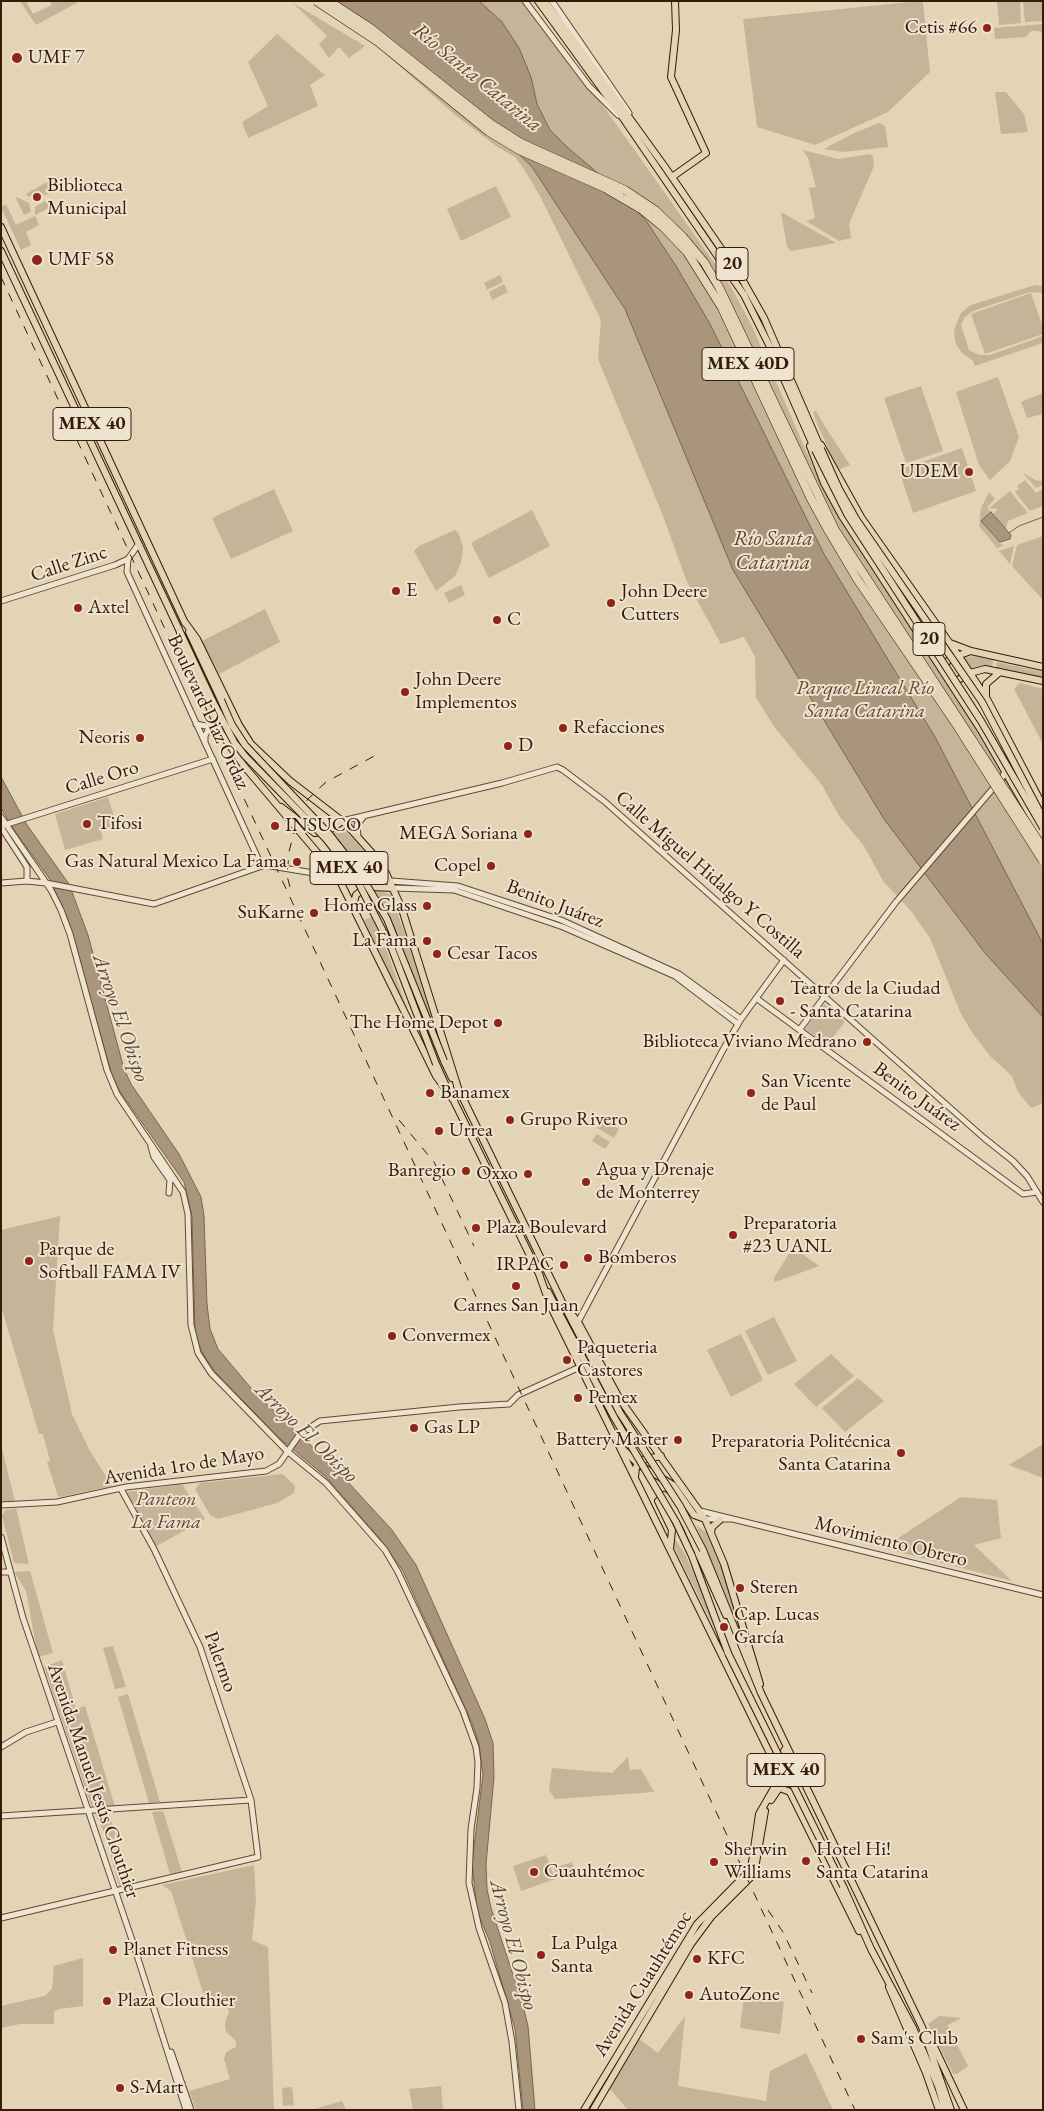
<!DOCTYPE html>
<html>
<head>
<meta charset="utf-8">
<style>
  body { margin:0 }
  #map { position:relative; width:1044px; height:2111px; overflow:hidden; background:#e3d4b5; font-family:"EB Garamond",serif }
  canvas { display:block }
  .frame { position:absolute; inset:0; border:2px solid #371a09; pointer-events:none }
</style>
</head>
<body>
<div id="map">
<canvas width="1044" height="2111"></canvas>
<div class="frame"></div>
</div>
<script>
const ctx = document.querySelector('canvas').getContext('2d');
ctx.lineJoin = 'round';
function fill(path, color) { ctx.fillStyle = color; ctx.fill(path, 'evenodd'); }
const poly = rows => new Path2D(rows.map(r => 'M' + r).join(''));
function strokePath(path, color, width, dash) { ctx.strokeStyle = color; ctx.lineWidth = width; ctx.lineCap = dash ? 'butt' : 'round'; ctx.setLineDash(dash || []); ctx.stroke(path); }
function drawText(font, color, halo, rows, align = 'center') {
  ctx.font = font + ' "EB Garamond",serif'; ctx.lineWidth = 4; ctx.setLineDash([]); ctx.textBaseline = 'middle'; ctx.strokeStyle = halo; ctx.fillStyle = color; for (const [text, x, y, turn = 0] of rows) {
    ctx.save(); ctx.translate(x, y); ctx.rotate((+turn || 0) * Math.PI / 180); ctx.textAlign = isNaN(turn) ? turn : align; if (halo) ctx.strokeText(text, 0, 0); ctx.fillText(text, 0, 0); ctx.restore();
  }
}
const green = poly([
  [20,1,26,1,33,14,52,5,50,1,80,1,36,25],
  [310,1,529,1,730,285,752,326,813,467,845,528,877,577,946,660,971,698,984,720,1013,785,1043,836,1043,1102,1039,1105,1031,1108,1018,1092,1012,1076,991,1057,973,1034,961,1014,930,938,911,911,883,881,864,846,839,816,822,785,775,728,756,698,755,657,744,637,721,644,687,582,663,516,598,359,601,320,540,196,524,169,515,157,496,146,454,114,371,41],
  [920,1,923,3,930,72,888,112,815,145,757,127,743,19],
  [997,1,1020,1,1021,23,999,25],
  [1023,1,1043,1,1043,21,1025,22],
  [293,3,365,46,349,58,339,47,329,58,319,44,327,36],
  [1043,24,1043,34,1039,31,1031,31,1026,37,995,39,994,28],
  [277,34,325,75,310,85,318,106,248,138,242,122,268,106,248,62],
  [995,92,1006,92,1014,102,1024,114,1028,132,1001,134],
  [879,123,885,126,888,147,843,152,824,149,854,133],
  [803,150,838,159,870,154,873,157,874,166,849,224,851,238,839,241,806,221,815,218,809,188,816,187,808,158],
  [49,181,54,191,45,195,39,191,29,197,26,194],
  [496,186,511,217,461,241,447,209],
  [15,196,29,203,31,212,24,215],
  [45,201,47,203,52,201,53,206,35,215,39,225,26,232,31,245,21,250,1,207,6,204,16,225,35,216,35,207],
  [781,212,836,243,791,251,787,247],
  [500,275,503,282,487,290,484,283],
  [504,284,508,292,492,300,489,292],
  [1035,285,1043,286,1043,293,1030,292,973,311,965,317,961,325,969,350,979,355,990,355,1043,336,1043,343,975,366,973,361,961,352,955,342,954,330,961,313,971,305],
  [1031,293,1043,327,1043,334,985,354,971,314],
  [998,377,1019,437,1010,461,990,480,979,465,956,392],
  [921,386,943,451,906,463,884,398],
  [1043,393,1043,414,1027,418,1021,402],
  [816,411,826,428,850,465,838,470,818,426,813,412],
  [962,448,976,491,913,513,899,470],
  [1022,472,1035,480,1043,481,1043,485,1036,488],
  [1025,480,1036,493,1043,489,1043,506,1030,511,1015,492,1019,489,1017,486],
  [274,489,293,531,231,559,212,518],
  [1010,491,1028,513,1008,521,1006,529,993,514,998,509,989,508],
  [989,492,995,499,987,507,991,512,981,521,1003,546,997,548,979,526,981,508],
  [532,510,550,546,489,578,471,543],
  [455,530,459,534,463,548,461,563,455,576,436,591,414,551,419,546],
  [1043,536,1043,598,1042,599,1012,566,1017,545],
  [1014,546,1010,564,999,551],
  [461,585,465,595,449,603,444,593],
  [265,609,280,642,219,674,202,641],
  [975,656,993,660,992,667,970,669,963,658],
  [997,662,1043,672,1043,679,996,669],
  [1020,683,1043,689,1043,744,1014,689],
  [108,797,117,825,101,830,103,839,65,850,55,814],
  [341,826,370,857,385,879,367,878,333,834],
  [375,890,391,894,451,1069,438,1042,398,937],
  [372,917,388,954,407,1008,364,920],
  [824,1004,845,1022,827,1045,805,1029],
  [602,1119,619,1129,614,1138,597,1128],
  [597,1134,610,1142,605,1149,592,1141],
  [60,1216,53,1330,72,1414,90,1451,112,1486,60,1497,58,1496,47,1462,50,1461,43,1434,39,1434,1,1306,1,1230],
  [793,1247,819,1266,775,1282,774,1278],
  [774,1317,797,1361,768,1375,745,1331],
  [741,1334,763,1380,731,1397,707,1350],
  [831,1354,854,1376,816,1407,794,1384],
  [858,1378,884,1401,845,1432,822,1408],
  [1043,1444,1043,1478,1009,1465],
  [1,1445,15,1501,1,1502],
  [283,1474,295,1486,294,1493,277,1503,218,1519,210,1515,195,1489,200,1483],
  [182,1484,205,1519,155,1547,127,1492],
  [961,1497,997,1500,1001,1538,974,1545,1012,1581,883,1548],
  [16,1508,29,1564,14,1563,2,1516,5,1510],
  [696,1525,707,1533,721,1563,743,1638],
  [674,1538,684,1552,698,1582,715,1630,674,1547],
  [30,1571,53,1653,38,1657,26,1591,14,1572],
  [113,1646,126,1687,115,1689,103,1648],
  [62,1660,76,1709,85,1706,115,1807,93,1808,91,1805,44,1667],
  [128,1694,160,1802,149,1803,118,1697],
  [628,1757,630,1770,641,1769,654,1792,555,1799,549,1790,552,1768,612,1773],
  [163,1811,182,1872,170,1874,152,1812],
  [109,1813,131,1883,119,1886,104,1832,95,1814],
  [546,1855,555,1879,521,1891,513,1866],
  [572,1862,575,1872,558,1878,554,1868],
  [254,1865,256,1900,252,1940,268,1947,274,2110,196,2110,189,2091,230,2079,224,2059,226,2052,236,2047,236,2041,226,2032,225,2024,229,2011,223,1999,218,1997,206,2002,171,1891,162,1885],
  [83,1958,83,2006,59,2009,54,2012,54,2024,20,2024,1,2028,1,2006,45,1996,52,1989,54,1966],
  [744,1996,784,2002,780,2034,740,2028],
  [685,2016,678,2086,766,2101,770,2071,806,2053,833,2110,628,2110,609,2088,638,2038,658,2053],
  [939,2016,962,2018,947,2025,968,2066,957,2074,953,2074,928,2024],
  [441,2086,443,2110,413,2110,409,2089],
  [292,2087,294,2105,283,2106,282,2088],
  [342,2101,346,2110,312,2110,325,2106]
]);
const water = poly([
  [332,1,479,1,502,22,519,48,531,77,537,104,550,130,567,147,619,191,647,222,676,266,710,324,824,554,935,737,1043,944,1043,1017,985,953,884,819,733,570,625,309,532,167,467,104,332,1],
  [991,512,1011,535,1010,539,1000,542,981,521,991,512],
  [1,777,27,825,69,884,88,935,124,1069,131,1084,179,1154,201,1197,204,1216,207,1304,210,1329,218,1349,256,1394,335,1468,392,1530,416,1565,485,1719,493,1743,494,1777,486,1864,487,1889,491,1908,522,2002,528,2026,535,2110,523,2110,515,2029,490,1942,477,1911,472,1863,483,1775,479,1744,472,1723,403,1571,380,1539,325,1476,278,1437,216,1373,203,1354,195,1334,192,1216,184,1182,119,1090,111,1072,67,917,49,878,14,830,1,808,1,777]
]);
const stream = poly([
  [1009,533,1019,526,1043,517]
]);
const minor = poly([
  [525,1,589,86,618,115],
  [552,1,629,113],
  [128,559,127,572,261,865],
  [1,601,115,565,128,559,138,545],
  [196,724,216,728,220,732],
  [205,743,205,736,209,728],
  [1,817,51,890,61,910,70,934,107,1070,117,1094,183,1192,188,1214,191,1325,198,1353,211,1373,287,1451,326,1483,385,1550,398,1572,463,1711,476,1747,478,1762,477,1788,471,1829,469,1883,479,1928,505,2003,512,2042,519,2110],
  [342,821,502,783,557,767,563,770,604,801,984,1138,1013,1161,1027,1176,1043,1202],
  [1,826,213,759],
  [1,827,27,867,27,881],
  [358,837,357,825,364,816],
  [312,874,320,869,321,856],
  [1,883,27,881,46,883,154,904,265,865,338,877,458,886,561,920,679,974,741,1019],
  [393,888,454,890,563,927,675,976,738,1024],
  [756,998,1023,1194,1037,1192],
  [800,1029,896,902,1002,778,1012,756],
  [151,1147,154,1157,170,1180,169,1193],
  [578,1322,724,1048,741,1019,784,960],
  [1,1505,57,1502,126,1487,266,1471,279,1464,300,1434,320,1421,459,1407,509,1404,518,1395,580,1367],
  [700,1511,1043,1595],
  [705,1519,731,1519],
  [1,1537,23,1618,134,1946,186,2110],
  [1,1572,10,1572],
  [1,1747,26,1732,57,1722],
  [1,1816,251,1800],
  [1,1918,258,1857,251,1800,200,1647,154,1549,121,1489],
  [171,2052,191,2110]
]);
const major = poly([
  [538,1,625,121,744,295,769,345,815,450],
  [545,1,665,167,742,279,764,318,821,449],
  [672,177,706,153,671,77,676,30,675,1],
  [1,227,185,623],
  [1,251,213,702],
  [821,445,861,517,958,655,987,699,1043,806],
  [810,446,824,483,842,516,981,730,1043,837],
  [184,621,197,639,239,725,251,744,290,781,346,824,372,853,386,873,402,909,458,1088],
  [179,629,186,656,221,733,244,766,338,877,436,1076,454,1101],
  [189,632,221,700],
  [950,643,971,651],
  [941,668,951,658,971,651,1043,667],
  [951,684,970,673,985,669,1043,681],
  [986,696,986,684,1000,672],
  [281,807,315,833,331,829,342,821],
  [353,905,356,895,362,890,372,887,393,888],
  [444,1061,452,1078],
  [436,1064,446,1086],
  [457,1086,563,1304],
  [452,1097,540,1276],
  [539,1274,550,1305,781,1776,759,1814,751,1869,697,1924,584,2110],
  [548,1292,614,1417],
  [562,1302,578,1322,619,1398,705,1519,724,1564,760,1684],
  [568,1313,620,1413],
  [623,1449,638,1464,673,1485,694,1515,705,1519],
  [635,1477,636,1467,642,1460,661,1456],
  [711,1533,712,1527,720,1520],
  [670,1549,672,1530,658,1501,664,1495,671,1501,686,1526,726,1615],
  [703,1550,761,1693,922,2027,951,2110],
  [692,1556,728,1653],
  [780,1788,790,1792,859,1931],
  [771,1800,790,1772,784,1751,786,1748],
  [843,1886,871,1949,913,2028,938,2086,945,2110],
  [889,1987,926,2073,939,2110],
  [929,2036,964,2110],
  [593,2110,691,1944,711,1917,754,1874,765,1811]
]);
const rail = poly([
  [1,277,855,2110],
  [290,887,287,876,289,852,297,819,307,800,326,782,378,754],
  [399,1120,434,1162,474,1246],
  [768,1910,783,1932,812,1993]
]);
const majorBridge = poly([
  [821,449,839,489,856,519,982,702,1043,818],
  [815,450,847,514,981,721,1043,828],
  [221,700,232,725,245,745,330,835,359,872,387,919,444,1061],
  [213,702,234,742,245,756,326,839,355,876,392,949,436,1064],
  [620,1413,680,1506,703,1550],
  [614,1417,676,1522,692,1556],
  [728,1653,843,1886]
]);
const highwayBridge = poly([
  [316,1,378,42,489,132,519,150,605,188,641,209,663,227,687,252,722,308,811,499,828,530,857,579,956,724,1043,861],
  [329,1,369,27,491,124,521,143,625,190,655,210,683,237,704,262,719,287,835,530,1043,848]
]);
const markers = [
  [987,28,5,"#8f2418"],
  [17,58,6,"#8f2418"],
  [37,197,5,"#8f2418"],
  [37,260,6,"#8f2418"],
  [969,472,5,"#8f2418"],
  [396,591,5,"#8f2418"],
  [611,603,5,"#8f2418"],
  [78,608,5,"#8f2418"],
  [497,620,5,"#8f2418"],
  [405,692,5,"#8f2418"],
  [563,728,5,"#8f2418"],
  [140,738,5,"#8f2418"],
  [508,746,5,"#8f2418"],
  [87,824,5,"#8f2418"],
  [275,826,5,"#8f2418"],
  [528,834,5,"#8f2418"],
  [297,862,5,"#8f2418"],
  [491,866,5,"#8f2418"],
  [427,906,5,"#8f2418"],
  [314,913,5,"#8f2418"],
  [427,941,5,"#8f2418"],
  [437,954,5,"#8f2418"],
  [780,1001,5,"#8f2418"],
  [498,1023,5,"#8f2418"],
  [867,1042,5,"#8f2418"],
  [430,1093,5,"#8f2418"],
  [751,1093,5,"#8f2418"],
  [510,1120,5,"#8f2418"],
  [439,1131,5,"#8f2418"],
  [466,1171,5,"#8f2418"],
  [528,1174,5,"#8f2418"],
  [586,1182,5,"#8f2418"],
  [476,1228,5,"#8f2418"],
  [733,1235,5,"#8f2418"],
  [588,1258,5,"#8f2418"],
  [29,1261,5,"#8f2418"],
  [564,1265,5,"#8f2418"],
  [516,1286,5,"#8f2418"],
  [392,1336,5,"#8f2418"],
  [567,1360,5,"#8f2418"],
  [578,1398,5,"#8f2418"],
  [414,1428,5,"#8f2418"],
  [678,1440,5,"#8f2418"],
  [901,1453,5,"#8f2418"],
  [740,1588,5,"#8f2418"],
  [724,1627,5,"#8f2418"],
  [806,1861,5,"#8f2418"],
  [714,1862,5,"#8f2418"],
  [534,1872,5,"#8f2418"],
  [113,1950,5,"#8f2418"],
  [541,1955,5,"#8f2418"],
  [697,1959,5,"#8f2418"],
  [689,1995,5,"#8f2418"],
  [107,2001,5,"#8f2418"],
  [861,2039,5,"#8f2418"],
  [120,2088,5,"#8f2418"]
];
const shields = [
  [732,264,32],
  [748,364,92],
  [92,424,78],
  [929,639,32],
  [349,868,78],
  [786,1770,78]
];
const shieldNames = [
  ["20",732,264],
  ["MEX 40D",748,364],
  ["MEX 40",92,424],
  ["20",929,639],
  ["MEX 40",349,868],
  ["MEX 40",786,1770]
];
const poiNames = [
  ["Cetis #66",977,28,"right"],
  ["UMF 7",28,58],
  ["Biblioteca",47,186],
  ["Municipal",47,209],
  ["UMF 58",48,260],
  ["UDEM",959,472,"right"],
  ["E",406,591],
  ["John Deere",621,592],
  ["Cutters",621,615],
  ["Axtel",88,608],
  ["C",507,620],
  ["John Deere",415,680],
  ["Implementos",415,703],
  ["Refacciones",573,728],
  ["Neoris",130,738,"right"],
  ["D",518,746],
  ["Tifosi",97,824],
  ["INSUCO",285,826],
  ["MEGA Soriana",518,834,"right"],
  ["Gas Natural Mexico La Fama",287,862,"right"],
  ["Copel",481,866,"right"],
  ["Home Glass",417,906,"right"],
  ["SuKarne",304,913,"right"],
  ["La Fama",417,941,"right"],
  ["Cesar Tacos",447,954],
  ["Teatro de la Ciudad",790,989],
  ["- Santa Catarina",790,1012],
  ["The Home Depot",488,1023,"right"],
  ["Biblioteca Viviano Medrano",857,1042,"right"],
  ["San Vicente",761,1082],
  ["de Paul",761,1105],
  ["Banamex",440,1093],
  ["Grupo Rivero",520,1120],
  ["Urrea",449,1131],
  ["Agua y Drenaje",596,1170],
  ["de Monterrey",596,1193],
  ["Banregio",456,1171,"right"],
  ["Oxxo",518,1174,"right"],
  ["Preparatoria",743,1224],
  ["#23 UANL",743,1247],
  ["Plaza Boulevard",486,1228],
  ["Parque de",39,1250],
  ["Softball FAMA IV",39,1273],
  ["Bomberos",598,1258],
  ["IRPAC",554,1265,"right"],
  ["Carnes San Juan",516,1306,"center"],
  ["Convermex",402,1336],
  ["Paqueteria",577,1348],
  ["Castores",577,1371],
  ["Pemex",588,1398],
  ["Gas LP",424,1428],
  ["Battery Master",668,1440,"right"],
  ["Preparatoria Politécnica",891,1442,"right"],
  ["Santa Catarina",891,1465,"right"],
  ["Steren",750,1588],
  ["Cap. Lucas",734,1615],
  ["García",734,1638],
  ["Sherwin",724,1850],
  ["Williams",724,1873],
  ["Hotel Hi!",816,1850],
  ["Santa Catarina",816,1873],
  ["Cuauhtémoc",544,1872],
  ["La Pulga",551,1944],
  ["Santa",551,1967],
  ["Planet Fitness",123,1950],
  ["KFC",707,1959],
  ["AutoZone",699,1995],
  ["Plaza Clouthier",117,2001],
  ["Sam's Club",871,2039],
  ["S-Mart",130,2088]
];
const streetNames = [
  ["Calle Zinc",69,564,-18],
  ["Boulevard Diaz Ordaz",208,712,65],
  ["Calle Oro",102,778,-17],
  ["Calle Miguel Hidalgo Y Costilla",710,875,41],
  ["Benito Juárez",555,904,21],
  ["Benito Juárez",917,1097,36],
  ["Avenida 1ro de Mayo",184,1466,-9],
  ["Movimiento Obrero",891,1542,14],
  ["Palermo",220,1662,70],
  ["Avenida Manuel Jesús Clouthier",93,1781,71],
  ["Avenida Cuauhtémoc",643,1984,-58]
];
const parkNames = [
  ["Parque Lineal Río",865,689],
  ["Santa Catarina",865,712],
  ["Panteon",166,1500],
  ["La Fama",166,1523]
];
const waterNames = [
  ["Río Santa Catarina",477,78,39],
  ["Río Santa",773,539],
  ["Catarina",773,563],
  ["Arroyo El Obispo",120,1018,71],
  ["Arroyo El Obispo",306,1433,44],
  ["Arroyo El Obispo",513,1945,75]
];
fill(green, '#c6b498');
fill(water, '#a9957b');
strokePath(water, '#7b644d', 1);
strokePath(stream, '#7b644d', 1);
strokePath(minor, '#624834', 7);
strokePath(major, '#371a09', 8);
strokePath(minor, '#ede3cf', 5);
strokePath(major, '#e3d4b5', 6);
strokePath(rail, '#371a09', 1, [9, 9]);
strokePath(majorBridge, '#371a09', 8, []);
strokePath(highwayBridge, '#371a09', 9, []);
strokePath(majorBridge, '#e3d4b5', 6);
strokePath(highwayBridge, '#e3d4b5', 8);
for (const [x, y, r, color] of markers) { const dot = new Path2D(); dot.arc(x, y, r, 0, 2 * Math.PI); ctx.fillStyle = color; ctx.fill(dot); strokePath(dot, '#ede3cf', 2); }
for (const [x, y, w] of shields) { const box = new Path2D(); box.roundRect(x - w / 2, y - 16.5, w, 33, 4); ctx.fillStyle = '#ede3cf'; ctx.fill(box); strokePath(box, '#371a09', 1); }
drawText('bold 19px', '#371a09', null, shieldNames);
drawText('20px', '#371a09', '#ede3cf', poiNames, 'left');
drawText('20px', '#371a09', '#ede3cf', streetNames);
drawText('italic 20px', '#624834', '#ede3cf', parkNames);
drawText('italic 21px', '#5f4531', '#ede3cf', waterNames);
</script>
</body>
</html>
